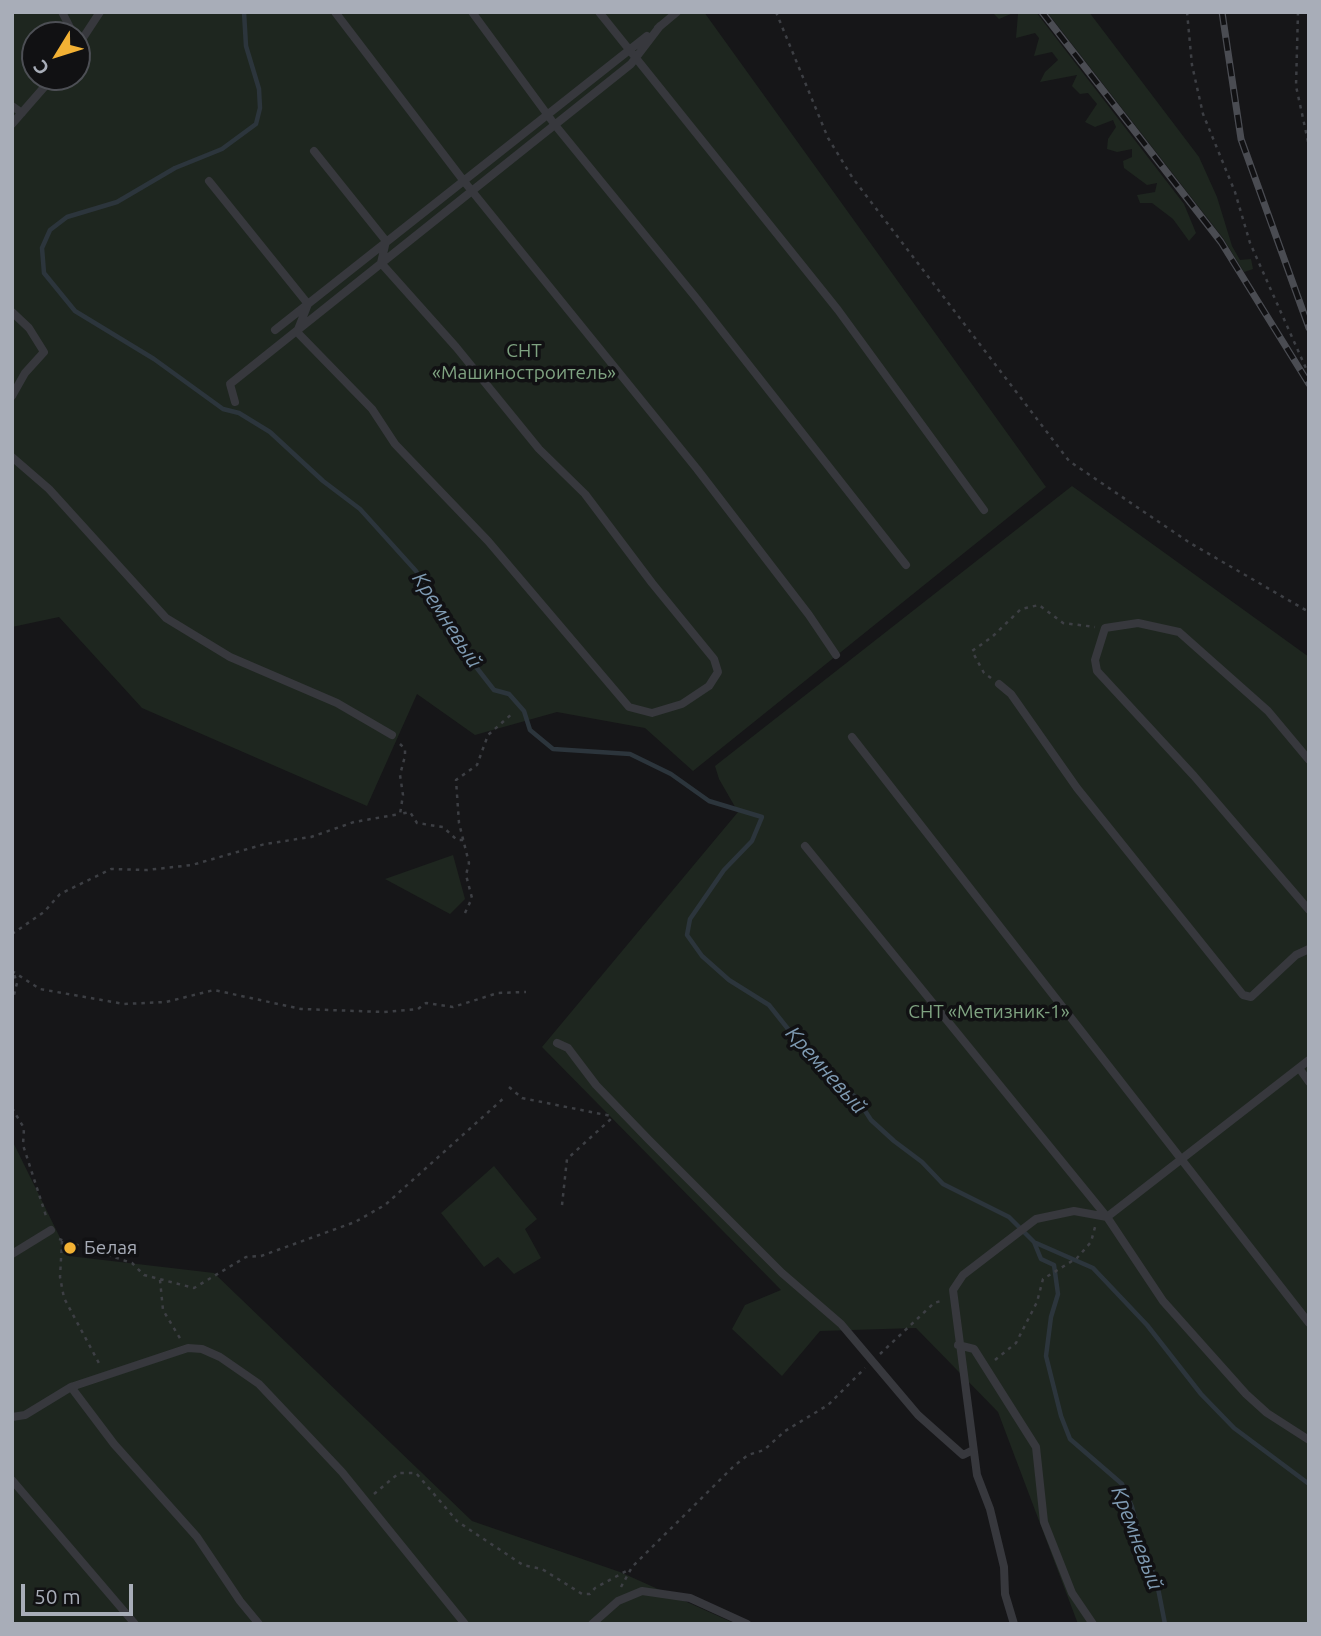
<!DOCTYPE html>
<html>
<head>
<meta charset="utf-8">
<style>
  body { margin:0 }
  #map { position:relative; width:1321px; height:1636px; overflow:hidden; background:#161618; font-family:Ubuntu,sans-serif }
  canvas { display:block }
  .frame { position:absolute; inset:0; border:14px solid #a8adb8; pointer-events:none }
  .north { position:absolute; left:21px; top:21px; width:70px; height:70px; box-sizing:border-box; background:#111113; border:2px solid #4d4f55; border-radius:50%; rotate:232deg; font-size:19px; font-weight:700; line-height:28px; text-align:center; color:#a8adb8 }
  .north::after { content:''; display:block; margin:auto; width:24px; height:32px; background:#f2b134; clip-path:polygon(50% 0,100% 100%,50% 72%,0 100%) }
  .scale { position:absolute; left:21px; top:1584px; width:112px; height:32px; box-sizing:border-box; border:4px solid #a8adb8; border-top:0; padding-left:9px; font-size:21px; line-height:24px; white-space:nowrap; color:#a8adb8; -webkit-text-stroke:5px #111113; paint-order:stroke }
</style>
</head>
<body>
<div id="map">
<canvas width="1321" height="1636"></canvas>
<div class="frame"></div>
<div class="north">С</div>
<div class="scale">50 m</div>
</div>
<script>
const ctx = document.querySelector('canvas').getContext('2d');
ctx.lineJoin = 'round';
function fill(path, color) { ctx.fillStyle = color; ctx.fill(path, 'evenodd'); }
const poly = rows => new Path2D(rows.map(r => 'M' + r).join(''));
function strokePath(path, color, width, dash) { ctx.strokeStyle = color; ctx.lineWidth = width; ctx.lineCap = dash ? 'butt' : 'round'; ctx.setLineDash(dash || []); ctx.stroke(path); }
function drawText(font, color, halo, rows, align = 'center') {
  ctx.font = font + ' Ubuntu,sans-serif'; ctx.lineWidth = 7; ctx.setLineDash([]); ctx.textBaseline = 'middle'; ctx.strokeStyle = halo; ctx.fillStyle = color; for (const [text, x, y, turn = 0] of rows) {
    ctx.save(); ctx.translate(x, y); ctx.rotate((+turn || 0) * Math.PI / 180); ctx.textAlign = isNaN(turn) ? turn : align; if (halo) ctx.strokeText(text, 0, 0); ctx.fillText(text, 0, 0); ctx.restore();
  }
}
const green = poly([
  [12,12,704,12,1046,487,693,771,645,728,557,712,475,735,417,694,367,806,142,708,59,617,12,627],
  [35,35,77,35,77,77,35,77],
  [992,12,1036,12,1184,204,1196,233,1189,241,1173,219,1152,203,1140,203,1137,195,1155,192,1157,183,1147,185,1124,168,1123,161,1132,157,1132,149,1117,152,1107,149,1108,139,1116,127,1113,120,1095,127,1085,122,1097,104,1088,93,1080,94,1072,86,1077,75,1040,82,1045,72,1058,60,1052,52,1034,56,1039,38,1035,33,1016,38,1018,14,1013,13,999,19],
  [1047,12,1089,12,1199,157,1217,197,1232,246,1240,260,1251,259,1253,269,1244,272,1223,238],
  [1072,486,1309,657,1309,1624,1078,1624,998,1412,916,1328,820,1331,782,1376,732,1329,745,1305,781,1290,542,1047,738,812,719,779,715,766],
  [453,855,465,899,450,914,385,879],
  [12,1140,69,1256,214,1273,472,1521,620,1572,736,1624,12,1624],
  [494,1166,537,1219,525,1229,541,1258,514,1274,498,1257,484,1267,441,1213]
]);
const stream = poly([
  [244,12,246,46,259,89,260,108,256,124,222,149,175,168,117,202,67,217,50,230,42,248,44,273,75,311,154,359,223,409,239,413,270,432,323,481,360,509,416,571,452,636,494,690,509,694,524,711,530,730,553,749,630,754,671,774,709,801,762,817,752,841,724,870,690,919,687,935,702,956,729,980,769,1005,815,1063,835,1084,856,1097,871,1120,894,1141,922,1162,943,1184,1009,1217,1034,1242,1041,1259,1054,1265,1058,1294,1051,1317,1046,1356,1061,1416,1070,1439,1122,1484,1132,1507,1146,1559,1156,1578,1165,1624],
  [1036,1243,1093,1268,1147,1325,1201,1394,1234,1428,1309,1484]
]);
const path = poly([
  [776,12,828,138,852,177,1069,461,1190,543,1309,612],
  [1187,12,1192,65,1203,114,1235,192,1250,243,1309,375],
  [1298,12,1296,86,1309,146],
  [1309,158,1309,195],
  [991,678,984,673,972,651,992,637,1021,609,1039,605,1063,623,1095,627],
  [400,744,405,749,405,756,400,775,403,795,400,814,410,812,417,823,443,827,457,840,464,840],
  [465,913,472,898,466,875,469,863,459,823,456,780,477,765,488,735,514,712],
  [12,934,44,912,60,894,111,869,147,870,192,865,265,844,311,837,354,822,400,814],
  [12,971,40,989,124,1004,166,1002,214,990,301,1009,384,1012,418,1009,426,1003,453,1007,498,993,526,992],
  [12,1003,17,983,14,974],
  [509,1087,522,1098,611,1116],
  [12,1108,24,1128,23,1145,47,1219],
  [562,1205,567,1159,612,1118],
  [59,1239,132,1263,144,1275,194,1288,246,1257,261,1256,355,1222,385,1205,505,1097],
  [62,1241,60,1277,64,1298,100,1365],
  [160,1280,163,1310,181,1340],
  [880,1354,934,1303,944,1300],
  [995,1360,1016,1343,1037,1302,1043,1279,1077,1258,1091,1242,1095,1227],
  [374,1494,399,1473,416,1473,457,1521,470,1530,523,1565,542,1569,582,1594,590,1594,595,1588,630,1569],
  [621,1587,632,1567,734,1466,748,1455,764,1450,785,1431,828,1405,865,1368]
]);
const lane = poly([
  [62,12,74,35],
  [335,12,463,180,697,469,809,615,836,655],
  [472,12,555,125,697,299,906,565],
  [599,12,838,310,984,510],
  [658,28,677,12],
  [77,47,100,12],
  [12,106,22,113],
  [12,124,53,77],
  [209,181,308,304,297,332,372,409,395,444,488,541,629,707,652,713,682,704,709,686,718,672,714,659,652,583,585,494,539,449,456,347,381,263,386,241,314,151],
  [12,312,29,328,44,352,25,373,12,396],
  [275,330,647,36],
  [235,402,230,384,631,64,660,26],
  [12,457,49,489,166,618,230,657,337,703,392,735],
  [999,684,1011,694,1077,788,1243,995,1251,997,1296,955,1309,949],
  [852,737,1309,1323],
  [1309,760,1268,711,1179,632,1138,623,1105,628,1095,660,1097,671,1194,776,1309,910],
  [805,846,1107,1217,1163,1301,1246,1394,1267,1413,1309,1440],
  [557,1043,568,1048,596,1085,649,1140,782,1273,841,1324,918,1415,963,1455,973,1450],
  [1299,1068,1309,1082],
  [12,1254,51,1230],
  [958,1345,974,1349,1036,1447,1044,1522,1072,1593,1093,1624],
  [71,1387,188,1348,202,1349,220,1357,259,1384,342,1472,465,1624],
  [12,1417,25,1415,71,1387,114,1444,197,1537,240,1601,259,1624],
  [12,1480,135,1624],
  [592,1624,618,1601,642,1591,690,1598,747,1624],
  [1014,1624,1005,1594,1004,1567,990,1509,977,1475,953,1290,963,1275,1036,1219,1074,1211,1107,1217,1309,1060]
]);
const rail = poly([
  [1042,12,1221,242,1309,384],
  [1222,12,1241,139,1309,328]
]);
const markers = [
  [70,1248,7,"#f2b134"]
];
const parkNames = [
  ["СНТ",524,351],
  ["«Машиностроитель»",524,373],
  ["СНТ «Метизник-1»",989,1012]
];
const poiNames = [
  ["Белая",84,1248]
];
const waterNames = [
  ["Кремневый",447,620,57],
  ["Кремневый",826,1070,48],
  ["Кремневый",1137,1538,69]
];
fill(green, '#1e261f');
strokePath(stream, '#2c353c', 4.5);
strokePath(path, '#3d3f44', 2.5, [3.5, 5]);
strokePath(lane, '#37383d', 8);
strokePath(rail, '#4a4c52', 7);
strokePath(rail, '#111113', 4.5, [13]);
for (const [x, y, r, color] of markers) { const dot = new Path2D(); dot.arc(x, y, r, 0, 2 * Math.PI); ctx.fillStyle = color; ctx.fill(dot); strokePath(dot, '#111113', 2.5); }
drawText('19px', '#7fa381', '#111113', parkNames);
drawText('19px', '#a8adb8', '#111113', poiNames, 'left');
drawText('italic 21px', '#7f9bb3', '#111113', waterNames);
</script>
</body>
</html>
